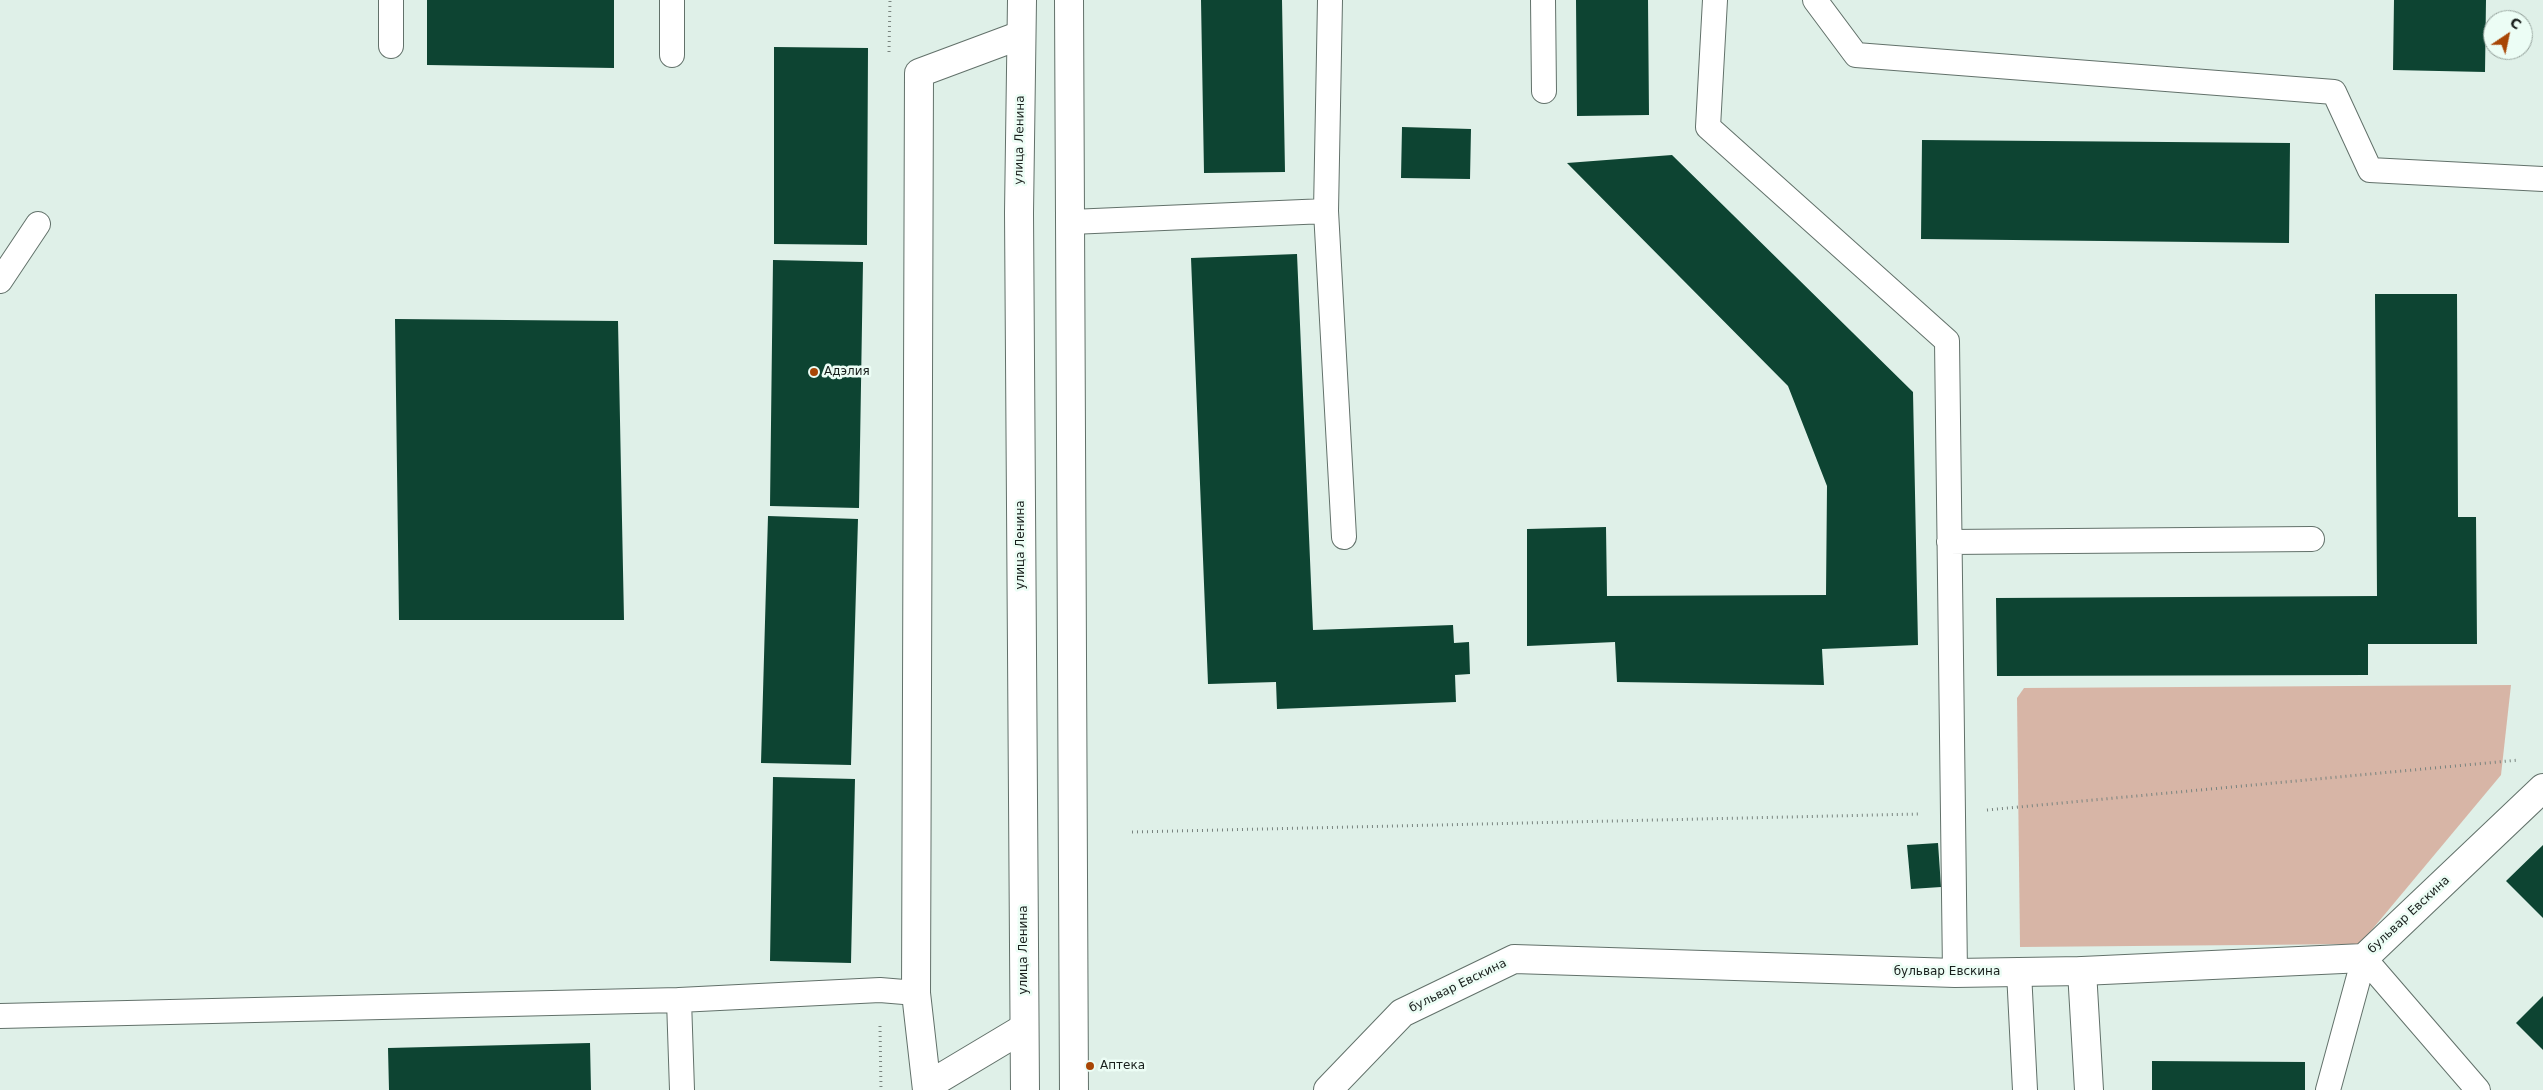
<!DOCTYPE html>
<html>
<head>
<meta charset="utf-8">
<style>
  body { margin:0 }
  #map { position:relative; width:2543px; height:1090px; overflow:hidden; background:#dff0e8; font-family:"DejaVu Sans",sans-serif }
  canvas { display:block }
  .north { position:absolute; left:2483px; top:10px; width:50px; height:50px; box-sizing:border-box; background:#ecfdf5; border:1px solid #97a49e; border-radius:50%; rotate:34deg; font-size:14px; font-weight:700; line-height:20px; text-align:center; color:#181e1b }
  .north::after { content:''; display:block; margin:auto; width:18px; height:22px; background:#a84606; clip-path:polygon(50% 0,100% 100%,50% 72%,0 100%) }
</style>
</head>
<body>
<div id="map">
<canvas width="2543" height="1090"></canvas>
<div class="north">С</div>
</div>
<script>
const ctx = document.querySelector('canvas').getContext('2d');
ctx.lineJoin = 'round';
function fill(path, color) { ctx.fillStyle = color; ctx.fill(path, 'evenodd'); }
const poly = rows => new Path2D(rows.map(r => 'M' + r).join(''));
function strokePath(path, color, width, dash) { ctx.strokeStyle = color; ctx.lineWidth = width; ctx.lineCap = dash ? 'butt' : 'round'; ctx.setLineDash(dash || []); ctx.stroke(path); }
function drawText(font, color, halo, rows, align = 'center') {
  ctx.font = font + ' "DejaVu Sans",sans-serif'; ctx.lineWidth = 5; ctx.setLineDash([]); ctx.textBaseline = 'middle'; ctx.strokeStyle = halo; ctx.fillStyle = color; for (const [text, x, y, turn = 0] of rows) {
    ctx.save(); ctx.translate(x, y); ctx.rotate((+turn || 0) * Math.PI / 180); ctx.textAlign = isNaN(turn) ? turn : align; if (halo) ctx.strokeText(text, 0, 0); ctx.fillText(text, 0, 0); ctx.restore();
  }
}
const green = poly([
  [2511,685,2501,775,2360,944,2020,947,2017,698,2024,688]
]);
const building = poly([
  [427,0,614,0,614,68,427,65],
  [1201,0,1282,0,1285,172,1204,173],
  [1576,0,1648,0,1649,115,1577,116],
  [2394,0,2486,0,2485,72,2393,70],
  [774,47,868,48,867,245,774,244],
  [1402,127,1471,129,1470,179,1401,178],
  [1922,140,2290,143,2289,243,1921,239],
  [1672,155,1913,392,1918,645,1822,649,1824,685,1617,682,1615,642,1527,646,1527,529,1606,527,1607,596,1826,595,1827,486,1788,386,1567,163],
  [1297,254,1313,630,1453,625,1454,643,1469,642,1470,674,1455,675,1456,702,1277,709,1276,682,1208,684,1191,258],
  [773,260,863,262,859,508,770,506],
  [2375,294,2457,294,2458,517,2476,517,2477,644,2368,644,2368,675,1997,676,1996,598,2377,596],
  [395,319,618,321,624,620,399,620],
  [768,516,858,519,851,765,761,763],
  [773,777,855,779,851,963,770,961],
  [1938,843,1941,887,1911,889,1907,845],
  [2543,845,2543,918,2506,881],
  [2543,996,2543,1050,2516,1023],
  [590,1043,591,1090,389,1090,388,1048],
  [2152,1061,2305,1062,2305,1090,2152,1090]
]);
const path = poly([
  [889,52,890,0],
  [1987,810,2519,760],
  [1132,832,1919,814],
  [880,1026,881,1090]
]);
const lane = poly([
  [672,0,672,55],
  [1543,0,1544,91],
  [1715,0,1708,127,1947,341,1955,973],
  [1815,0,1856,55,2334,92,2370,170,2543,179],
  [391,46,391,0],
  [1326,211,1344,537],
  [1071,222,1326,211,1330,0],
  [0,281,38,224],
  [1949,542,2312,539],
  [2364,958,2478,1090],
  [2019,972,2025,1090],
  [0,1016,679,1000],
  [682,1090,679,1000,880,990,916,993],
  [2328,1090,2364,958]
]);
const street = poly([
  [2082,971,2089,1090],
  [927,1086,1024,1028],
  [927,1090,916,993,919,73,1021,35]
]);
const secondary = poly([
  [1022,0,1019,213,1025,1090],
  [1069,0,1074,1090],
  [1328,1090,1402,1013,1514,959,1955,973,2082,971,2364,958,2543,788]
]);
const markers = [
  [814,372,5,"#a84606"],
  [1090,1066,5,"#a84606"]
];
const streetNames = [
  ["улица Ленина",1020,140,-89],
  ["улица Ленина",1021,545,-90],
  ["бульвар Евскина",2409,915,-43],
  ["улица Ленина",1024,950,-90],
  ["бульвар Евскина",1947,972],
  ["бульвар Евскина",1458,986,-26]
];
const poiNames = [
  ["Адэлия",824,372],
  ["Аптека",1100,1066]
];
fill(green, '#d7b5a6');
fill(building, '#0d4432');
strokePath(lane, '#62716a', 26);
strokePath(street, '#62716a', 30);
strokePath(secondary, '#62716a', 30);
strokePath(path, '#78837e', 3, [1, 4]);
strokePath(lane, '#fff', 24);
strokePath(street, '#fff', 28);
strokePath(secondary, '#fff', 28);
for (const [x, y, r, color] of markers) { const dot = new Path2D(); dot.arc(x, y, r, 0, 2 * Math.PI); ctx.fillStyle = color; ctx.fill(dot); strokePath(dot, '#ecfdf5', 2); }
drawText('12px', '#181e1b', '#ecfdf5', streetNames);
drawText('12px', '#181e1b', '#ecfdf5', poiNames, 'left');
</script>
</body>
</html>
